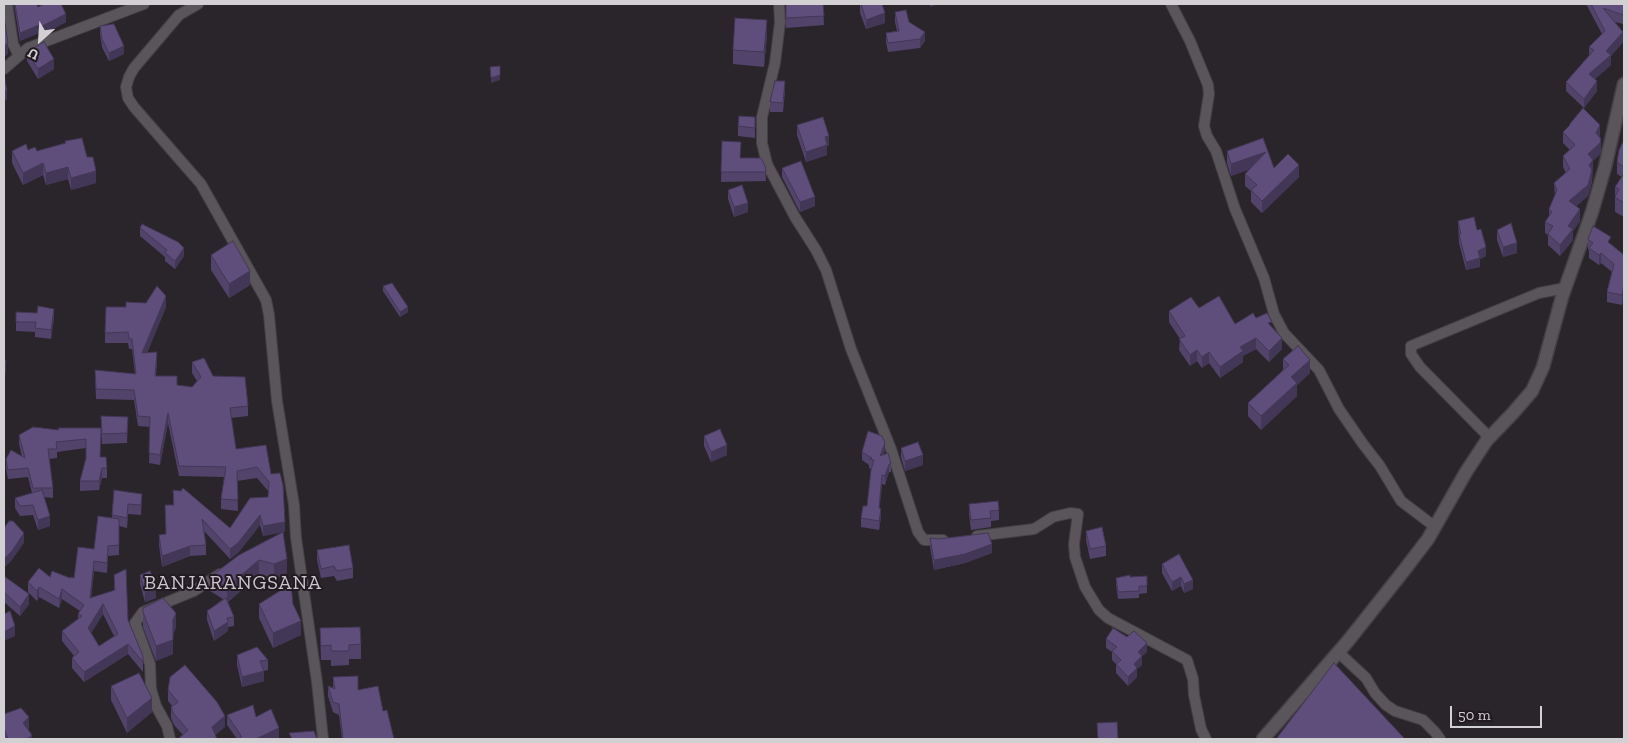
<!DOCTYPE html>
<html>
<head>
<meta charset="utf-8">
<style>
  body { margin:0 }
  #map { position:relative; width:1628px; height:743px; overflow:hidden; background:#2a252b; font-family:"Zilla Slab",serif }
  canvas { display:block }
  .frame { position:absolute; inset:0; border:5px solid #d3d0d4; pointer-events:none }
  .north { position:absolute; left:15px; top:15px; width:50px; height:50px; -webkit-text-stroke:4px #211b21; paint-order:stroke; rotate:206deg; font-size:14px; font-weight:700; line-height:20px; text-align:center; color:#d3d0d4 }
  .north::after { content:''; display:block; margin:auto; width:18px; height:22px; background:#d3d0d4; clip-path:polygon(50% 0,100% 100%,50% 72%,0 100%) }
  .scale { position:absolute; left:1450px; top:706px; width:92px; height:22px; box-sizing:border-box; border:2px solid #d3d0d4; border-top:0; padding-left:6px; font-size:15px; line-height:18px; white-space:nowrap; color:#d3d0d4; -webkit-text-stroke:4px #211b21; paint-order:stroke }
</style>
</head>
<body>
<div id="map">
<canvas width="1628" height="743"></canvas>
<div class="frame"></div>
<div class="north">U</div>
<div class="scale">50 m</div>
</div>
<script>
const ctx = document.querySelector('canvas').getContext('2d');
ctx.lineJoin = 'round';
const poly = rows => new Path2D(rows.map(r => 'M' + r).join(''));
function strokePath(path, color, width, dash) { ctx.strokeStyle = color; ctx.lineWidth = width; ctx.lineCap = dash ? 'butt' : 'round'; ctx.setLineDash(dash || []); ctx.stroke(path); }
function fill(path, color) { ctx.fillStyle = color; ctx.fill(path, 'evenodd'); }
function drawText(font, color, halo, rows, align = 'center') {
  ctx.font = font + ' "Zilla Slab",serif'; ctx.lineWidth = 4; ctx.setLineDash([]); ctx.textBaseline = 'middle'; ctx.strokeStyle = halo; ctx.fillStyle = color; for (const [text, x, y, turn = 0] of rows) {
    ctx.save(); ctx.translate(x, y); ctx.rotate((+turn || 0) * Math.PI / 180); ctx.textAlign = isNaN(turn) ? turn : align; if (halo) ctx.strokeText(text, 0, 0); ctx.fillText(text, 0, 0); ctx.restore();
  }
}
const minor = poly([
  [7,4,13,44,19,56],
  [198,4,179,15,134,68,129,77,126,87,128,98,134,107,201,184,266,300,269,315,277,401,294,505,296,538,317,682,323,739],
  [779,4,780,22,775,63,762,117,762,143,767,164,795,217,816,250,826,270,851,349,891,449,918,532,924,540,943,540],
  [1171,4,1190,41,1208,85,1209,94,1204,126,1207,136,1216,151,1235,209,1264,278,1274,314,1284,333,1319,370,1339,409,1363,444,1380,466,1401,501,1434,526],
  [4,69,28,48,144,4],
  [1490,438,1420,367,1411,354,1411,346,1539,293,1565,288],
  [977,536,1034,529,1053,517,1070,513,1078,514,1074,544,1075,557,1085,587,1099,610,1108,618,1187,660,1193,679,1194,695,1201,729,1206,739],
  [1338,652,1366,678,1375,693,1386,705,1395,711,1423,720,1435,732,1440,739],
  [170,739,167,726,156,706,151,689,150,664,135,623,143,612,194,591,220,574]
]);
const tertiary = poly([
  [1263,739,1348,641,1402,573,1428,539,1466,472,1487,440,1513,413,1532,391,1543,367,1562,297,1592,212,1605,167,1624,84]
]);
const wall = poly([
  [14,4,36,4,38,7,66,22,40,36,39,33,20,41],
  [786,4,825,4,823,5,824,25,786,28],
  [860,4,885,23,866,29,860,13],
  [1586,4,1620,4,1624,5,1623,24,1615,22,1623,42,1611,56,1611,65,1595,79,1597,91,1584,108,1566,91,1566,82,1589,56,1589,47,1602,34],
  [895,12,925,41,920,48,888,52,886,42,886,33,897,31,895,22],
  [100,26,124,54,109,61,102,47,100,34],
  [767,35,764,67,733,64,733,50],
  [27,52,54,69,38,79,27,61],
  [785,91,783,112,770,112,770,102],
  [755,117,755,138,738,136,738,126],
  [797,125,829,146,827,146,827,155,806,162,797,135],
  [1569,125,1600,136,1601,150,1600,154,1593,161,1592,182,1588,196,1576,206,1580,221,1573,231,1573,240,1560,256,1548,245,1548,235,1545,233,1545,222,1549,216,1549,209,1555,196,1554,183,1566,173,1563,167,1563,156,1570,150,1563,143,1563,132,1569,126],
  [1624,140,1624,217,1615,212,1615,187,1622,177,1617,174,1617,162],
  [65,141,87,157,96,183,71,190,68,179,46,185,43,175,23,185,12,163,12,151,28,150,37,151,65,143],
  [722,141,740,158,765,166,766,181,721,182],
  [1227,151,1274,168,1299,177,1262,213,1251,202,1251,191,1245,186,1245,174,1250,169,1231,176,1227,163],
  [782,168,815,206,800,212,782,177],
  [728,190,748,212,734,217,728,199],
  [1458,221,1477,230,1486,256,1480,259,1480,267,1466,270,1459,243],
  [140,228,184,256,175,269,165,261,165,257,140,236],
  [1497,230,1517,253,1503,257,1497,240],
  [1588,239,1611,244,1624,255,1622,305,1607,302,1607,292,1612,272,1601,263,1599,265,1589,258,1589,250,1588,249],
  [211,255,250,285,229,298,211,270],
  [383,286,408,312,400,317,383,291],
  [166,307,147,353,157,362,156,376,177,385,192,387,197,381,192,373,192,362,213,376,248,406,248,416,231,418,236,449,271,474,285,532,283,532,287,573,274,579,259,575,228,602,234,617,234,626,228,627,228,631,214,641,207,620,207,611,223,599,210,591,210,577,283,532,263,536,260,525,238,553,230,559,204,531,206,545,206,555,190,556,162,567,159,545,159,535,166,534,173,505,173,490,230,528,268,497,269,492,257,478,237,481,238,511,221,509,221,499,224,477,179,476,168,423,160,465,149,463,150,427,138,426,134,400,96,399,95,370,135,374,132,349,129,349,128,343,105,343,105,333],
  [1199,308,1235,324,1256,318,1272,327,1282,349,1269,362,1256,349,1243,356,1243,362,1220,378,1209,363,1202,368,1197,361,1190,366,1179,350,1180,339,1169,322,1169,311],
  [16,312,54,318,51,339,35,337,35,332,16,331],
  [1283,359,1310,373,1297,385,1297,396,1261,430,1248,416,1248,403,1283,370],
  [101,416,128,417,127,443,102,444,101,432,100,457,107,468,107,478,102,478,99,490,80,491,80,481,86,458,86,448,57,452,57,458,49,459,53,488,53,498,44,497,50,526,38,530,33,515,20,516,15,508,15,498,32,493,28,477,8,479,6,468,6,459,22,457,19,444,19,435,58,430,101,428],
  [704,436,727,455,711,462,704,446],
  [901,448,923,465,905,471,901,457],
  [885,451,883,454,891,464,891,472,889,472,885,485,882,484,879,508,881,517,879,530,861,527,861,518,867,506,871,469,869,468,869,465,862,460,862,452],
  [142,494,141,515,128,514,127,528,119,526,119,555,108,556,107,573,94,571,91,598,114,591,114,575,128,620,143,656,143,672,128,654,84,682,72,668,72,658,74,656,62,641,62,631,78,619,78,614,80,611,62,599,59,608,39,597,37,601,28,592,28,582,50,577,70,578,74,578,94,549,112,518,112,515],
  [103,614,114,636,99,646,91,633],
  [969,504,999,510,999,520,991,521,991,527,971,530,969,514],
  [1086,531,1106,546,1106,556,1090,559,1086,540],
  [930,538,992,553,965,563,934,570,930,547],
  [317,550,353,568,353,578,337,581,334,576,321,578,317,560],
  [1179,554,1193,589,1184,593,1181,586,1172,591,1162,573,1162,564],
  [140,575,156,598,145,602,140,584],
  [4,576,29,604,20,616,4,602],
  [1147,576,1147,593,1139,594,1139,598,1118,599,1116,585,1116,578],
  [259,604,293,604,301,635,273,648,259,618],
  [143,608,176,627,173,634,173,654,156,661,143,627],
  [320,628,361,644,361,659,349,659,349,665,331,666,331,660,321,660],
  [1106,639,1147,652,1142,656,1142,665,1137,669,1137,677,1128,686,1116,673,1116,664,1112,660,1112,652,1106,648],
  [237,655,268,660,268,670,264,671,264,681,242,687,237,665],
  [333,677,358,690,383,711,394,739,342,739,339,715,333,712,328,696,328,686,333,688],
  [111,686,152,712,127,733,111,700],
  [168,690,225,727,215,735,183,735,174,725,171,718,171,707,172,706,168,701],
  [4,714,29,730,32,739,4,739],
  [227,715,256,717,279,738,277,739,237,739,227,725]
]);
const shadedWall = poly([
  [930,4,938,4,930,7],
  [1624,8,1624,18,1623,24,1623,15],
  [885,13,885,23,866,29,866,20],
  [66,14,66,22,40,36,40,27],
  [767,20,767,35,764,67,764,52],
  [39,25,39,33,20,41,20,33],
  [925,32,925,41,920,48,920,39],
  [1623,32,1623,42,1611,56,1611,65,1589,84,1589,74,1606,51],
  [8,43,8,54,4,57,4,46],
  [124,46,124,54,109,61,109,53],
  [54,59,54,69,38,79,38,69],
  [500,75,500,80,491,83,491,78],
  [1597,81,1597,91,1584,108,1584,99],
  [4,91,7,91,7,100,4,101],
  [1600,125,1600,136,1596,144,1596,133],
  [829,136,829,146,827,146,827,155,806,162,806,152,825,137],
  [1601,139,1601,150,1600,154,1593,161,1592,182,1588,196,1569,213,1569,201,1589,176,1588,154],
  [1266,152,1266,164,1231,176,1231,164],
  [43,163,43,175,23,185,23,173],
  [1299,165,1299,177,1262,213,1262,201],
  [68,167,68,179,46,185,46,173],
  [96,171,96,183,71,190,71,178],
  [815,197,815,206,800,212,800,202],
  [748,203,748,212,734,217,734,207],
  [1580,209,1580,221,1573,231,1573,240,1560,256,1560,245,1568,226],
  [1517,243,1517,253,1503,257,1503,247],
  [1486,247,1486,256,1480,259,1480,267,1466,270,1466,262,1478,251],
  [184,248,184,256,175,269,175,261],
  [1601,253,1601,263,1599,265,1599,255],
  [250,271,250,285,229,298,229,284],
  [1624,284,1624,294,1622,305,1622,295],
  [166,296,166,307,142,364,142,353],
  [408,307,408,312,400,317,400,312],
  [54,309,54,318,51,339,51,330],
  [1256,338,1256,349,1243,356,1243,362,1220,378,1220,367,1240,347],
  [1282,338,1282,349,1269,362,1269,351],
  [1197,350,1197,361,1190,366,1190,355],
  [1209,352,1209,363,1202,368,1202,357],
  [6,360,6,370,4,384,4,375],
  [1310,360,1310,373,1297,385,1297,396,1261,430,1261,416,1291,377],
  [168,413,168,423,160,465,160,455],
  [885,443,885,451,880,464,880,456],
  [727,445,727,455,711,462,711,452],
  [923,455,923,465,905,471,905,461],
  [889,464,889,472,885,485,885,476],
  [102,468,102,478,99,490,99,481],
  [882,475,882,484,879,517,879,508],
  [881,509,881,517,879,530,879,521],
  [260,515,260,525,238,553,230,559,230,549],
  [50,516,50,526,38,530,38,520],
  [285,522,285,532,263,536,263,526],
  [24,533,24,543,12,560,4,568,4,559],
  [992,544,992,553,965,563,934,570,934,560],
  [190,546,190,556,162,567,162,556],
  [287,559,287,573,274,579,274,564],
  [259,560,259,575,227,602,227,587],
  [94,561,94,571,90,608,90,598],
  [1181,577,1181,586,1172,591,1172,582],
  [1193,580,1193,589,1184,593,1184,584],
  [39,587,39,597,37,601,37,591],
  [62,589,62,599,59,608,59,599],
  [156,589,156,598,145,602,145,592],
  [29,594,29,604,20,616,20,607],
  [103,604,103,614,88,638,88,628],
  [176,613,176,627,173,635,173,620],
  [301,621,301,635,273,648,273,633],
  [228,622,228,631,214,641,214,631],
  [15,626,15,636,4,641,4,632],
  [173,640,173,654,156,661,156,646],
  [1147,643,1147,652,1142,656,1142,665,1137,669,1137,677,1128,686,1128,677,1134,664,1138,652],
  [128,644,128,654,84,682,84,672],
  [264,671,264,681,242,687,242,677],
  [152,698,152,712,127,733,127,718],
  [225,716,225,727,212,738,212,727],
  [29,717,29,730,23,736,23,723],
  [279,728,279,738,277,739,258,739,258,738],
  [32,735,32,739,27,739]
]);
const building = poly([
  [15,4,36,4,38,7,44,4,61,4,66,14,40,27,39,25,20,33,15,4],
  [786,4,823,4,824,16,786,18,786,4],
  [861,4,882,4,885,13,866,20,861,4],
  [1591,4,1620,4,1624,5,1623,15,1603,8,1623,32,1606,51,1611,55,1589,74,1597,81,1584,99,1566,82,1594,50,1589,47,1605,31,1591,4],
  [906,10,909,22,925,32,920,39,888,43,886,33,899,31,895,12,906,10],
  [4,17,8,43,4,46,4,17],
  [735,18,767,20,764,52,733,50,735,18],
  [114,24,124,46,109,53,102,39,100,26,114,24],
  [44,42,54,59,38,69,27,52,44,42],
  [500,66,500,75,491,78,490,67,500,66],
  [4,74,7,91,4,91,4,74],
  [775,81,785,81,783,103,770,102,775,81],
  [1583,108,1600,125,1596,133,1601,139,1600,143,1588,154,1593,160,1589,165,1592,170,1588,185,1569,201,1580,209,1568,226,1573,229,1560,245,1548,234,1553,226,1545,222,1552,212,1549,209,1557,190,1554,183,1570,169,1563,156,1575,145,1563,132,1570,125,1569,125,1583,108],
  [739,116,755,117,755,128,738,126,739,116],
  [823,117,829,136,825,137,827,145,806,152,797,125,823,117],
  [82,138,87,157,93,157,96,171,71,178,68,167,46,173,43,163,23,173,12,151,26,144,28,150,35,147,37,151,66,143,65,141,82,138],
  [1263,138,1274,168,1288,154,1299,165,1262,201,1251,190,1257,185,1245,174,1266,152,1231,164,1227,151,1263,138],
  [1624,140,1624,167,1617,162,1619,150,1624,140],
  [722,141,741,142,740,158,761,158,765,166,766,172,721,172,722,141],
  [801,161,815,197,800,202,782,168,801,161],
  [1623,175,1624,176,1624,203,1615,197,1619,189,1615,187,1623,175],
  [742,185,748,203,734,207,728,190,742,185],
  [1474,217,1477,230,1481,229,1486,247,1478,251,1480,258,1466,262,1459,234,1461,234,1458,221,1474,217],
  [1511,223,1517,243,1503,247,1497,230,1511,223],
  [142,224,178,242,184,248,175,261,165,253,167,250,140,228,142,224],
  [1593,226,1611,237,1608,242,1624,255,1624,284,1622,295,1607,292,1614,264,1601,253,1599,255,1589,248,1593,243,1588,239,1593,226],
  [233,241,250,271,229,284,211,255,233,241],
  [392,283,408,307,400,312,383,286,392,283],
  [157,286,166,296,142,353,157,352,155,376,177,376,177,385,192,387,201,377,192,362,204,358,213,376,245,377,248,406,230,408,236,449,266,445,271,474,280,473,283,485,285,522,263,526,260,515,238,543,230,549,202,519,206,545,190,546,162,556,159,535,166,534,165,505,174,505,173,490,181,491,183,488,230,528,250,498,268,497,269,482,257,467,237,471,238,500,221,499,226,467,179,466,168,413,160,455,149,453,150,417,138,416,134,390,96,389,95,370,136,374,132,339,129,339,128,332,105,333,106,307,126,307,126,302,146,303,157,286],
  [1219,296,1235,324,1253,313,1256,318,1267,313,1272,322,1268,323,1282,338,1269,351,1256,338,1240,347,1243,351,1220,367,1209,352,1202,357,1197,350,1190,355,1179,339,1185,336,1169,311,1191,297,1199,308,1219,296],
  [38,306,54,309,51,330,35,328,36,322,16,322,16,312,37,313,38,306],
  [1298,346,1310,360,1291,377,1297,383,1261,416,1248,403,1289,365,1283,359,1298,346],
  [4,360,6,360,4,375,4,360],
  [101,416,128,417,127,433,102,434,101,416],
  [33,427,59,430,58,428,101,428,100,457,106,457,107,468,102,468,99,481,80,481,86,458,86,439,56,442,57,449,48,449,53,488,33,488,28,468,8,470,6,459,11,450,25,458,19,435,33,427],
  [720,429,727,445,711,452,704,436,720,429],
  [868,431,882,436,885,443,880,456,888,453,891,464,889,464,885,476,882,475,879,508,881,509,879,521,861,518,863,506,867,506,871,470,874,460,869,459,872,458,862,452,868,431],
  [918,442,923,455,905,461,901,448,918,442],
  [42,490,50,516,38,520,33,505,20,506,15,498,42,490],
  [114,490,142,494,141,505,128,504,127,518,112,515,114,490],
  [998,501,999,510,990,511,991,518,971,520,969,504,998,501],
  [98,516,119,519,119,545,108,546,107,563,94,561,90,598,115,590,114,575,126,569,128,620,143,656,143,662,128,644,84,672,72,658,79,652,62,631,82,616,78,614,84,605,62,589,59,599,39,587,37,591,28,582,39,568,50,577,52,571,70,578,70,577,74,578,78,547,94,549,98,516],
  [103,604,118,634,99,646,88,628,103,604],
  [9,521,13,521,24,533,12,551,4,559,4,528,9,521],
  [1102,527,1106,546,1090,549,1086,531,1102,527],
  [283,532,287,559,274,564,259,560,227,587,210,577,239,555,283,532],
  [988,533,992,544,965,554,934,560,930,538,939,539,988,533],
  [349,545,353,568,337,571,334,566,321,569,317,550,349,545],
  [1179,554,1193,580,1184,584,1181,577,1172,582,1162,564,1179,554],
  [150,571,156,584,156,589,145,592,140,575,150,571],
  [1130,575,1130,577,1147,576,1147,586,1139,586,1139,591,1118,592,1116,578,1130,575],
  [4,576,29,594,20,607,4,592,4,576],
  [291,584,293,604,301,621,273,633,259,604,291,584],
  [163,598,176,613,173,620,173,640,156,646,143,612,143,608,163,598],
  [226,598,234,617,227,618,228,622,214,631,207,611,226,598],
  [10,611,15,626,4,632,4,614,10,611],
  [360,627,361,644,349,645,349,651,331,651,331,645,321,646,320,628,360,627],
  [1113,628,1127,637,1134,631,1147,643,1138,652,1142,656,1134,664,1137,668,1128,677,1116,664,1121,660,1112,651,1117,647,1106,639,1113,628],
  [257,647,268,660,260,661,264,671,242,677,237,655,257,647],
  [1334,663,1405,739,1276,739,1334,663],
  [185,665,217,702,225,716,212,727,217,739,178,739,188,730,174,714,171,707,178,702,168,690,170,677,185,665],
  [139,673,152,698,127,718,111,686,139,673],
  [358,676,358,690,378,686,383,711,387,710,394,739,337,739,343,738,339,704,333,702,328,686,335,689,333,677,358,676],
  [253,705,256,717,271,709,279,728,258,738,258,739,242,739,240,734,227,715,253,705],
  [21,708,29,717,23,723,32,735,27,739,8,739,4,729,4,714,21,708],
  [1117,722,1118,739,1088,739,1098,739,1097,723,1117,722],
  [314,731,317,739,292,739,289,733,314,731]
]);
const quarterNames = [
  ["BANJARANGSANA",233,583]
];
strokePath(minor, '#454046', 12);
strokePath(tertiary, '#454046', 15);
strokePath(minor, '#5a545b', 10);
strokePath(tertiary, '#5a545b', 12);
fill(wall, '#52436a');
fill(shadedWall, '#423756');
fill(building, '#5f4e7b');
strokePath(building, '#423756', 1);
ctx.letterSpacing = '1px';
drawText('20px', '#cdc5ce', '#211b21', quarterNames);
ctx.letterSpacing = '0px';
</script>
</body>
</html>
